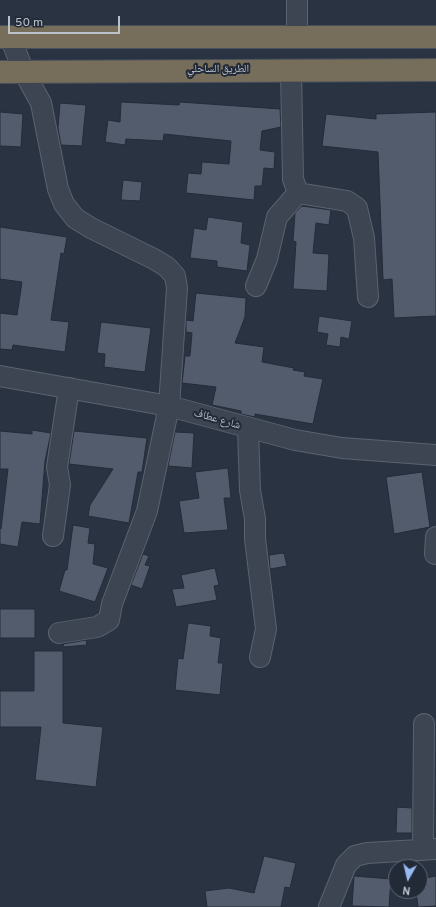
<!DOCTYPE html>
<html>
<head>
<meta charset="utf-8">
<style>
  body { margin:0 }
  #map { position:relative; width:436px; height:907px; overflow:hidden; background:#293342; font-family:Overpass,sans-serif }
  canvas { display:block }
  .north { position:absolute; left:388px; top:859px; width:40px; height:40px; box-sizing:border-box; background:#222a37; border:1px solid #5f6672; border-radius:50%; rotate:188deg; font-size:11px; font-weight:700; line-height:16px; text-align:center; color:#bac1cb }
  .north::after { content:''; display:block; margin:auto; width:14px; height:18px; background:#99b9f2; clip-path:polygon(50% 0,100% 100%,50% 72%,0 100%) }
  .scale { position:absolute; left:8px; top:16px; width:112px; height:18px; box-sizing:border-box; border:2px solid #bac1cb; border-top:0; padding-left:5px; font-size:12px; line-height:14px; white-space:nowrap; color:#bac1cb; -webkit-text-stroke:3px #222a37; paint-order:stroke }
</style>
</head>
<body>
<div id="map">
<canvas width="436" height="907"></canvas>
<div class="north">N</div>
<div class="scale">50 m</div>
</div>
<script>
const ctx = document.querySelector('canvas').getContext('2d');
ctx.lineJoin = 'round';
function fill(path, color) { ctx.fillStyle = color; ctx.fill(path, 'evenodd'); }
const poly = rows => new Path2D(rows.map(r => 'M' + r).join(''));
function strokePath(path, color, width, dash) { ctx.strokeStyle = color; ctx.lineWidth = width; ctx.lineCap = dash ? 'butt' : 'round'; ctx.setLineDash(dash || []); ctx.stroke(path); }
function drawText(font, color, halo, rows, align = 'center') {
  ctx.font = font + ' Overpass,"Noto Naskh Arabic",sans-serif'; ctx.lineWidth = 4; ctx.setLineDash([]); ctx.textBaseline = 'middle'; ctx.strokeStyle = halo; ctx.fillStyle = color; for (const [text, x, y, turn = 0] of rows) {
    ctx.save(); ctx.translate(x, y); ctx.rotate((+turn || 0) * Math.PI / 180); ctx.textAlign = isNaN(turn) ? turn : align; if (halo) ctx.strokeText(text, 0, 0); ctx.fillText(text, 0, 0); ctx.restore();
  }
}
const building = poly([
  [121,102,179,105,180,102,280,109,281,127,262,131,260,150,275,152,274,169,264,168,262,186,255,186,254,200,186,193,188,173,201,174,202,162,229,164,231,141,164,134,163,141,126,139,125,145,105,142,108,120,120,122,121,102],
  [60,103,86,105,82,146,61,145,58,128,60,103],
  [0,112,23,114,21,147,0,146,0,112],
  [436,112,436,316,394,318,392,279,383,280,378,152,322,146,326,114,376,119,376,114,436,112],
  [123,180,142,182,140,201,121,200,123,180],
  [302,206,331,210,329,225,316,223,313,253,329,254,327,291,293,289,296,242,293,241,295,213,302,206],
  [208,217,243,222,241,243,250,245,247,271,217,267,217,261,190,258,194,228,206,230,208,217],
  [0,227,67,237,64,254,61,253,51,320,69,322,65,352,13,345,12,350,0,349,0,313,17,315,22,282,0,279,0,227],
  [196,293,246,298,245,317,235,343,264,347,262,362,294,368,293,370,305,372,304,376,323,379,313,424,255,414,255,417,241,414,241,411,212,405,216,387,182,383,185,356,190,356,192,333,186,332,186,320,193,321,196,293],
  [319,316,352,321,349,339,341,337,340,347,326,345,328,334,317,332,319,316],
  [101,322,151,328,145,372,104,367,105,354,97,353,101,322],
  [32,430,51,433,45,461,40,524,22,522,18,547,0,544,0,528,1,529,8,469,0,469,0,431,32,434,32,430],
  [74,431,147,438,142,472,138,472,129,523,88,516,90,505,113,469,69,464,74,431],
  [175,432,194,433,192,468,168,466,175,432],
  [228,468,231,498,224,498,228,530,184,533,179,501,199,498,195,472,228,468],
  [422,472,430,527,394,534,386,477,422,472],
  [73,525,90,528,88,543,95,544,93,564,108,568,95,602,59,591,65,570,67,570,73,525],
  [284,553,287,566,270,569,269,555,284,553],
  [143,554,149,556,145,565,150,566,142,589,131,585,143,554],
  [215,568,219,585,214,586,217,600,176,607,172,589,184,588,181,575,215,568],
  [0,609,35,609,35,638,0,638,0,609],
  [188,623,211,626,210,636,221,638,218,663,223,663,220,695,175,690,178,658,183,659,188,623],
  [86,640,87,645,64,647,63,644,86,640],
  [34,651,63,651,63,723,103,727,96,787,35,780,41,727,0,727,0,691,34,691,34,651],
  [397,807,412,808,412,833,396,833,397,807],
  [435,809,436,809,436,834,435,834,435,809],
  [264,856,296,863,290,888,285,887,281,907,207,907,205,891,229,888,254,893,264,856],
  [354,876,391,879,389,907,352,906,354,876],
  [436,876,436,906,418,907,416,891,420,891,420,879,436,876]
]);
const minor = poly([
  [10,37,24,72,41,103,58,189,64,204,75,218,91,228,154,259,167,267,175,276,177,288,169,406,147,511,112,604,109,620,97,627,59,633],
  [297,37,297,0],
  [291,70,293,179,298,193,347,201,357,208,364,238,368,297],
  [256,286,267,259,277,217,298,193],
  [0,376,169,406,295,440,342,448,436,455],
  [248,429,250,490,255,519,255,539,266,629,260,657],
  [53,536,60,485,57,467,69,388],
  [435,554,436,537],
  [423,850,424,724],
  [329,907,346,865,355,856,367,853,436,849]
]);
const highway = poly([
  [0,37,436,37],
  [0,72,436,70]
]);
const streetNames = [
  ["الطريق الساحلي",218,70],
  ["شارع عطاف",217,420,16]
];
fill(building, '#535c6c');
strokePath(building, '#242c39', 1);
strokePath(minor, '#5b636f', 22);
strokePath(highway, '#48505c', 24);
strokePath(minor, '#3d4552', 20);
strokePath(highway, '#776d5b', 22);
drawText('11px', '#bac1cb', '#222a37', streetNames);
</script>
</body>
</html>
